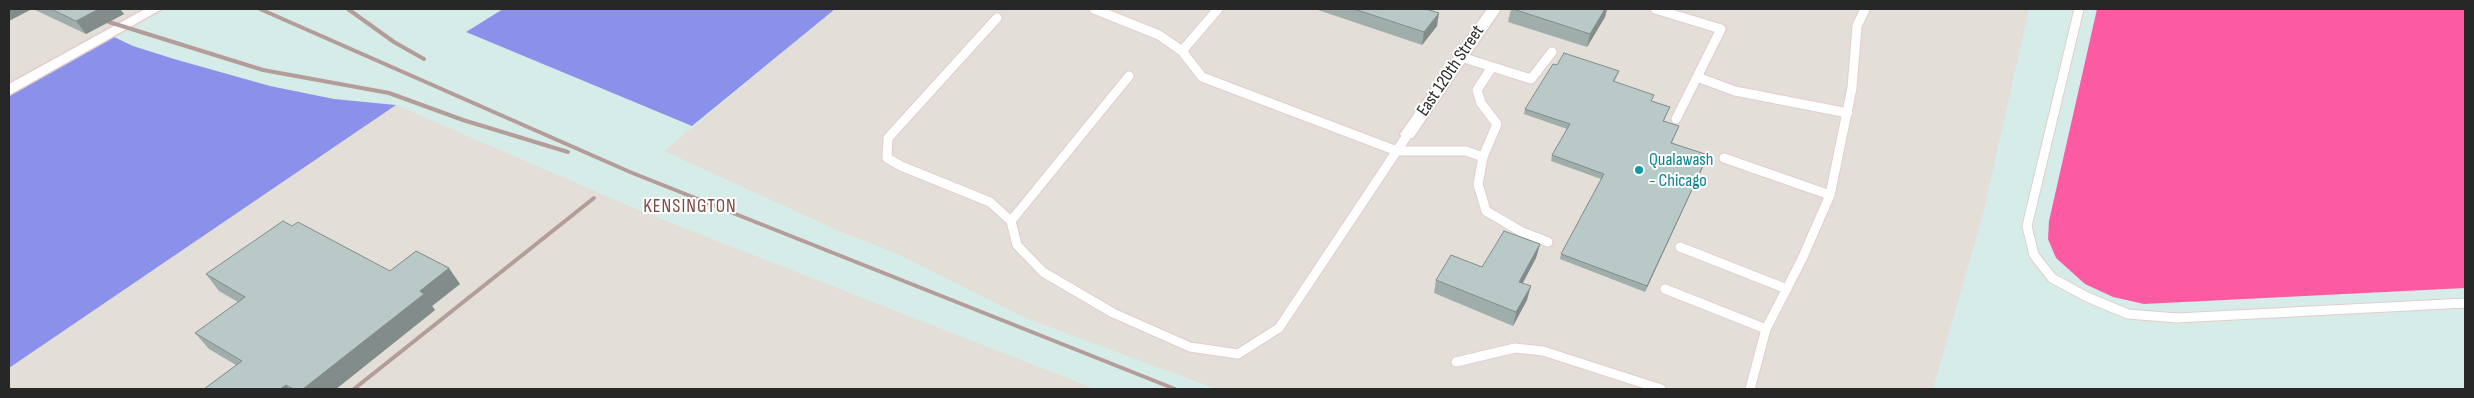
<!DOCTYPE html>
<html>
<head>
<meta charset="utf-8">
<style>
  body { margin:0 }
  #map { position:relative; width:2474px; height:398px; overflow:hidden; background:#d6ece8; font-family:"Sofia Sans Condensed",sans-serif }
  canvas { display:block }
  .frame { position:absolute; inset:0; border:10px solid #272727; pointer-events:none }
</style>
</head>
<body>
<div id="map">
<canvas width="2474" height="398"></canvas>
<div class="frame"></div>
</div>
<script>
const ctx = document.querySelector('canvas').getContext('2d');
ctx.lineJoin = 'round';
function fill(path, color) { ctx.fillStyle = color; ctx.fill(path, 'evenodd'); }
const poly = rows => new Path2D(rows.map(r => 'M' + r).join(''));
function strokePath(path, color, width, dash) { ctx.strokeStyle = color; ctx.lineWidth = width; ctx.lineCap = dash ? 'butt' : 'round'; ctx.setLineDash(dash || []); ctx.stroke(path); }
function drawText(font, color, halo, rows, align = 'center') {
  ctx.font = font + ' "Sofia Sans Condensed",sans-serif'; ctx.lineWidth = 4; ctx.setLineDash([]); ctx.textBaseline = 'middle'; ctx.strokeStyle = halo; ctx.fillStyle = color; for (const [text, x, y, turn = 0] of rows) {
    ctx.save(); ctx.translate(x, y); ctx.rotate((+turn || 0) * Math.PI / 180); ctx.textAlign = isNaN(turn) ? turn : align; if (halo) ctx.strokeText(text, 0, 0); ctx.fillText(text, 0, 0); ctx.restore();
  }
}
const industrial = poly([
  [9,9,165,9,9,95],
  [835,9,2029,9,1982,218,1933,389,1216,389,1026,318,898,254,839,231,664,151],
  [396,105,641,211,1095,389,9,389,9,368]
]);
const green = poly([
  [503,9,835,9,692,126,466,32],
  [114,37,133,46,174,59,270,86,334,99,396,105,9,368,9,95]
]);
const water = poly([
  [2097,9,2465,9,2465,288,2144,304,2113,297,2085,284,2056,258,2048,239,2049,221]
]);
const lane = poly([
  [1094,9,1159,35,1182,51,1202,77,1397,151,1466,151,1483,157],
  [1655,9,1721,29,1676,119],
  [2079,9,2027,226,2034,255,2052,278,2087,297,2128,314,2177,318,2465,303],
  [997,18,888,138,887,158,901,166,990,202,1011,221,1017,245,1043,272,1113,313,1190,347,1238,354,1279,328,1408,134],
  [1182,51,1218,9],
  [1461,57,1531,79,1552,52],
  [1492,67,1477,90,1481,103,1497,124,1483,157,1478,184,1486,211,1522,232,1548,242],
  [1697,77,1735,91,1848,113],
  [1724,158,1830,195],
  [1011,221,1129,76],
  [1680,247,1787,289],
  [1665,289,1766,329],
  [1456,362,1515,348,1543,351,1661,389],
  [1750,389,1766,329,1802,259,1830,195,1852,88,1857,26,1865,9]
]);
const street = poly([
  [145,9,162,9,9,95,9,84,145,9],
  [1487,9,1501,9,1413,138,1403,138,1400,134,1403,130,1487,9]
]);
const rail = poly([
  [260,9,630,172,1175,389],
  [348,9,394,42,424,59],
  [109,22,263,70,389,93,463,120,568,152],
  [354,389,594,198]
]);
const wall = poly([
  [33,9,120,9,124,14,86,34],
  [1315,9,1426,9,1437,26,1422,45],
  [1511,9,1607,9,1605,17,1587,47,1508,22],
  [1557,65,1619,71,1617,76,1614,82,1652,101,1670,107,1664,121,1679,126,1672,143,1708,155,1645,292,1560,259,1561,254,1601,179,1551,161,1552,155,1567,129,1524,114,1525,109],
  [292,226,390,271,460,284,432,306,435,310,336,389,204,389,236,365,209,349,195,333,238,302,219,291,206,274],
  [1540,244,1536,258,1523,283,1527,300,1513,326,1434,293,1436,280,1482,267]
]);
const shadedWall = poly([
  [9,9,32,9,9,21],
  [99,9,120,9,124,14,86,34,76,21],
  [1605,9,1607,9,1605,17,1587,47,1590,34],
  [1439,13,1437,26,1422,45,1424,32],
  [1708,155,1706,160,1645,292,1647,286],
  [1540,244,1536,258,1516,295,1519,282],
  [449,268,460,284,432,306,435,310,336,389,303,389,420,291],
  [1531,286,1527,300,1513,326,1516,312],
  [286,385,289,389,280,389]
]);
const building = poly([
  [51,9,99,9,76,21,51,9],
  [1354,9,1426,9,1439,13,1424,32,1354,9],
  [1513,9,1605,9,1590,34,1513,9],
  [1564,53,1619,71,1613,81,1654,95,1651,101,1670,107,1663,121,1679,126,1671,143,1708,155,1647,286,1561,254,1604,174,1552,155,1570,124,1525,109,1553,64,1557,65,1564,53],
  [283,221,292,226,298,222,390,271,416,251,449,268,420,291,424,294,303,389,293,389,286,385,280,389,204,389,242,361,195,333,245,297,206,274,283,221],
  [1504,231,1540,244,1519,282,1531,286,1516,312,1436,280,1451,255,1482,267,1504,231]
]);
const markers = [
  [1639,170,5,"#0f9aa8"]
];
const streetNames = [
  ["East 120th Street",1451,71,-56]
];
const cultureNames = [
  ["Qualawash",1649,160],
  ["- Chicago",1649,181]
];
const neighbourhoodNames = [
  ["KENSINGTON",690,207]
];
fill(industrial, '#e3ded8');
fill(green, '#8b91ea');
fill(water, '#fc5ba4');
strokePath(lane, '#e2cdcb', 11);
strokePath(street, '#e2cdcb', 3);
strokePath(lane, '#fff', 9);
fill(street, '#fff');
strokePath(rail, '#b49c99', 4);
fill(wall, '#9fadab');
fill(shadedWall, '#828d8b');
fill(building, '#b9c9c7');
strokePath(building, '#828d8b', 1);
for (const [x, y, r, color] of markers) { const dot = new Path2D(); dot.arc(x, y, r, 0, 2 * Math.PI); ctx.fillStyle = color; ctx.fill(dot); strokePath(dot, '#fff', 2); }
drawText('18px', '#272727', '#fff', streetNames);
drawText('18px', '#0d838f', '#fff', cultureNames, 'left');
ctx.letterSpacing = '1px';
drawText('19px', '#7c4943', '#fff', neighbourhoodNames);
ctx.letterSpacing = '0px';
</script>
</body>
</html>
